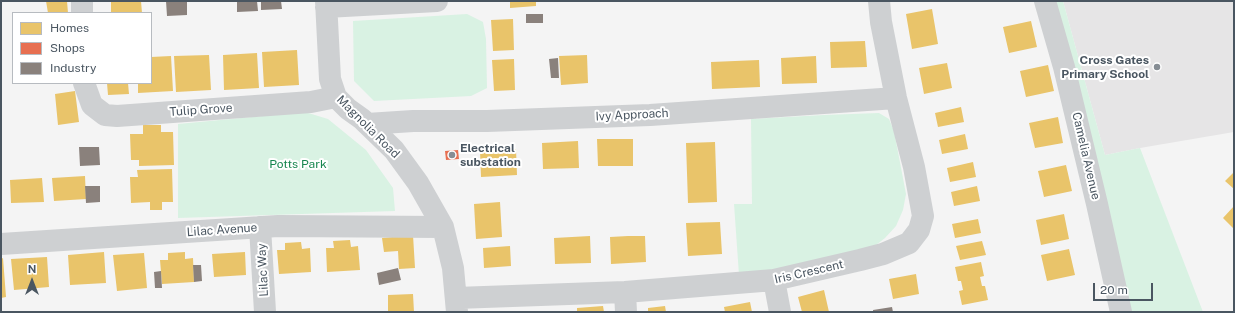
<!DOCTYPE html>
<html>
<head>
<meta charset="utf-8">
<style>
  body { margin:0 }
  #map { position:relative; width:1235px; height:313px; overflow:hidden; background:#f4f4f4; font-family:"Public Sans",sans-serif }
  canvas { display:block }
  .frame { position:absolute; inset:0; border:2px solid #4a5661; pointer-events:none }
  .legend { position:absolute; left:12px; top:12px; width:140px; height:72px; box-sizing:border-box; background:#fff; border:1px solid #b7bbc0; margin:0; padding:5px 7px; list-style:none; font-size:12px; color:#4a5661 }
  .legend li { display:flex; align-items:center; gap:8px; height:20px }
  .legend b { width:20px; border:1px solid #b7bbc0 }
  .north { position:absolute; left:12px; top:261px; width:40px; height:40px; -webkit-text-stroke:3px #fff; paint-order:stroke; rotate:0deg; font-size:11px; font-weight:700; line-height:16px; text-align:center; color:#4a5661 }
  .north::after { content:''; display:block; margin:auto; width:14px; height:18px; background:#4a5661; clip-path:polygon(50% 0,100% 100%,50% 72%,0 100%) }
  .scale { position:absolute; left:1093px; top:283px; width:60px; height:18px; box-sizing:border-box; border:2px solid #4a5661; border-top:0; padding-left:5px; font-size:12px; line-height:14px; white-space:nowrap; color:#4a5661; -webkit-text-stroke:3px #fff; paint-order:stroke }
</style>
</head>
<body>
<div id="map">
<canvas width="1235" height="313"></canvas>
<div class="frame"></div>
<ul class="legend">
<li><b style="height:11px;background:#e9c46a"></b>Homes</li>
<li><b style="height:11px;background:#e76f51"></b>Shops</li>
<li><b style="height:11px;background:#8a817c"></b>Industry</li>
</ul>
<div class="north">N</div>
<div class="scale">20 m</div>
</div>
<script>
const ctx = document.querySelector('canvas').getContext('2d');
ctx.lineJoin = 'round';
function fill(path, color) { ctx.fillStyle = color; ctx.fill(path, 'evenodd'); }
const poly = rows => new Path2D(rows.map(r => 'M' + r).join(''));
function strokePath(path, color, width, dash) { ctx.strokeStyle = color; ctx.lineWidth = width; ctx.lineCap = dash ? 'butt' : 'round'; ctx.setLineDash(dash || []); ctx.stroke(path); }
function drawText(font, color, halo, rows, align = 'center') {
  ctx.font = font + ' "Public Sans",sans-serif'; ctx.lineWidth = 4; ctx.setLineDash([]); ctx.textBaseline = 'middle'; ctx.strokeStyle = halo; ctx.fillStyle = color; for (const [text, x, y, turn = 0] of rows) {
    ctx.save(); ctx.translate(x, y); ctx.rotate((+turn || 0) * Math.PI / 180); ctx.textAlign = isNaN(turn) ? turn : align; if (halo) ctx.strokeText(text, 0, 0); ctx.fillText(text, 0, 0); ctx.restore();
  }
}
const education = poly([
  [1063,1,1234,1,1234,132,1140,148,1105,155]
]);
const green = poly([
  [1056,1,1063,1,1105,155,1140,148,1203,312,1129,312],
  [467,14,483,22,486,39,487,88,471,96,374,101,354,81,353,21],
  [305,112,328,119,366,150,393,188,395,211,178,218,178,124],
  [879,113,889,119,894,131,906,194,903,210,896,226,885,238,871,249,853,257,739,275,734,204,752,204,751,119,824,115]
]);
const homes = poly([
  [46,1,67,1,68,13,48,13],
  [111,1,141,1,142,13,111,13],
  [510,1,536,1,536,6,510,8],
  [932,9,938,44,912,49,906,14],
  [513,19,514,50,493,51,491,20],
  [1031,21,1037,47,1009,53,1003,27],
  [865,41,867,67,831,68,830,42],
  [297,50,299,85,264,87,262,52],
  [257,53,259,88,224,90,223,55],
  [209,55,211,90,176,92,174,56],
  [587,55,588,83,561,85,559,56],
  [171,56,173,91,138,93,138,83,151,83,151,57],
  [816,56,817,83,782,84,781,58],
  [514,59,515,90,494,91,492,60],
  [759,60,760,87,712,89,711,62],
  [947,63,952,88,924,94,919,68],
  [1048,65,1054,91,1026,97,1020,71],
  [107,83,128,83,129,94,108,95],
  [75,91,79,122,58,125,55,94],
  [961,107,964,122,938,127,935,113],
  [1058,117,1063,143,1035,148,1029,123],
  [143,125,161,125,161,132,173,132,174,165,139,166,139,160,131,160,130,134,143,134],
  [965,134,968,149,942,154,939,140],
  [597,139,633,139,633,166,598,166],
  [578,141,579,168,543,169,542,143],
  [715,142,717,202,688,203,686,143],
  [516,149,517,175,481,177,480,150],
  [973,162,976,177,950,182,947,168],
  [1066,165,1072,191,1044,197,1038,171],
  [172,169,173,202,162,202,162,210,150,210,150,202,131,203,130,177,138,177,137,170],
  [1234,172,1234,189,1225,181],
  [85,176,86,199,54,201,52,178],
  [42,178,44,202,11,203,10,180],
  [977,186,980,201,954,206,951,192],
  [500,202,502,237,476,239,474,204],
  [1234,206,1234,229,1223,218],
  [1064,214,1069,239,1041,245,1036,220],
  [978,219,981,233,955,238,952,224],
  [720,222,722,254,688,256,686,223],
  [413,235,415,268,399,269,398,251,384,252,382,238],
  [590,236,591,263,555,264,554,238],
  [628,236,645,236,646,262,611,264,610,237],
  [350,240,351,247,358,246,360,270,327,272,326,248,334,248,333,241],
  [982,241,986,255,960,260,956,246],
  [301,242,302,249,310,248,311,272,279,274,277,250,285,250,285,243],
  [510,246,511,266,484,268,483,248],
  [1069,249,1075,275,1047,281,1041,255],
  [104,252,106,283,70,285,68,255],
  [185,252,185,259,193,258,194,282,162,284,160,260,168,260,168,253],
  [245,252,246,275,214,277,212,254],
  [144,253,147,288,117,291,113,255],
  [47,257,49,287,14,290,11,259],
  [3,258,6,297,1,298,1,259],
  [981,262,984,276,980,277,982,286,985,286,988,300,962,305,959,291,963,290,961,281,958,281,955,267],
  [916,274,919,294,893,299,889,279],
  [824,290,829,312,802,312,798,297],
  [413,294,414,312,388,312,388,295],
  [750,302,752,312,725,312,724,307],
  [603,306,604,312,577,312,577,308],
  [665,306,666,312,648,312,648,308]
]);
const shops = poly([
  [458,150,459,159,446,160,445,151]
]);
const industry = poly([
  [166,1,187,1,187,15,167,16],
  [237,1,257,1,258,11,237,12],
  [261,1,281,1,282,9,261,10],
  [526,14,543,14,543,23,526,23],
  [558,58,559,78,551,78,549,59],
  [79,147,99,147,100,165,80,166],
  [85,186,100,186,100,202,86,203],
  [193,265,201,265,202,281,194,282],
  [398,268,401,280,379,285,377,273],
  [161,271,162,288,155,288,154,272],
  [892,307,893,312,873,312,873,310]
]);
const minor = poly([
  [82,1,82,13],
  [326,1,330,79,336,97,348,109,362,119,394,150,418,183,443,227,453,268,457,312],
  [1045,1,1064,67,1097,204,1121,312],
  [326,7,437,1],
  [84,83,92,105,105,115,117,116,311,102,336,97],
  [367,124,413,121,487,121,650,115,896,98],
  [260,227,265,312],
  [1,244,278,226,443,227],
  [774,280,780,312],
  [625,292,626,312],
  [456,298,625,292,774,280,860,260,883,254,909,243,919,230,923,216,914,167,896,98,881,22,879,1]
]);
const markers = [
  [1157,67,4,"#868d94"],
  [452,155,4,"#868d94"]
];
const poiNames = [
  ["Cross Gates",1149,60],
  ["Primary School",1149,74],
  ["Electrical",460,148,"left"],
  ["substation",460,162,"left"]
];
const streetNames = [
  ["Tulip Grove",201,110,-4],
  ["Ivy Approach",632,115,-3],
  ["Magnolia Road",368,127,45],
  ["Camelia Avenue",1086,156,77],
  ["Lilac Avenue",222,230,-4],
  ["Lilac Way",263,270,-93],
  ["Iris Crescent",809,272,-13]
];
const parkNames = [
  ["Potts Park",298,164]
];
fill(education, '#e6e5e6');
fill(green, '#d9f2e3');
fill(homes, '#e9c46a');
fill(shops, '#e76f51');
fill(industry, '#8a817c');
strokePath(minor, '#ced0d2', 22);
for (const [x, y, r, color] of markers) { const dot = new Path2D(); dot.arc(x, y, r, 0, 2 * Math.PI); ctx.fillStyle = color; ctx.fill(dot); strokePath(dot, '#fff', 1.5); }
drawText('bold 12px', '#4a5661', '#fff', poiNames, 'right');
drawText('12px', '#4a5661', '#fff', streetNames);
drawText('12px', '#17864f', '#fff', parkNames);
</script>
</body>
</html>
